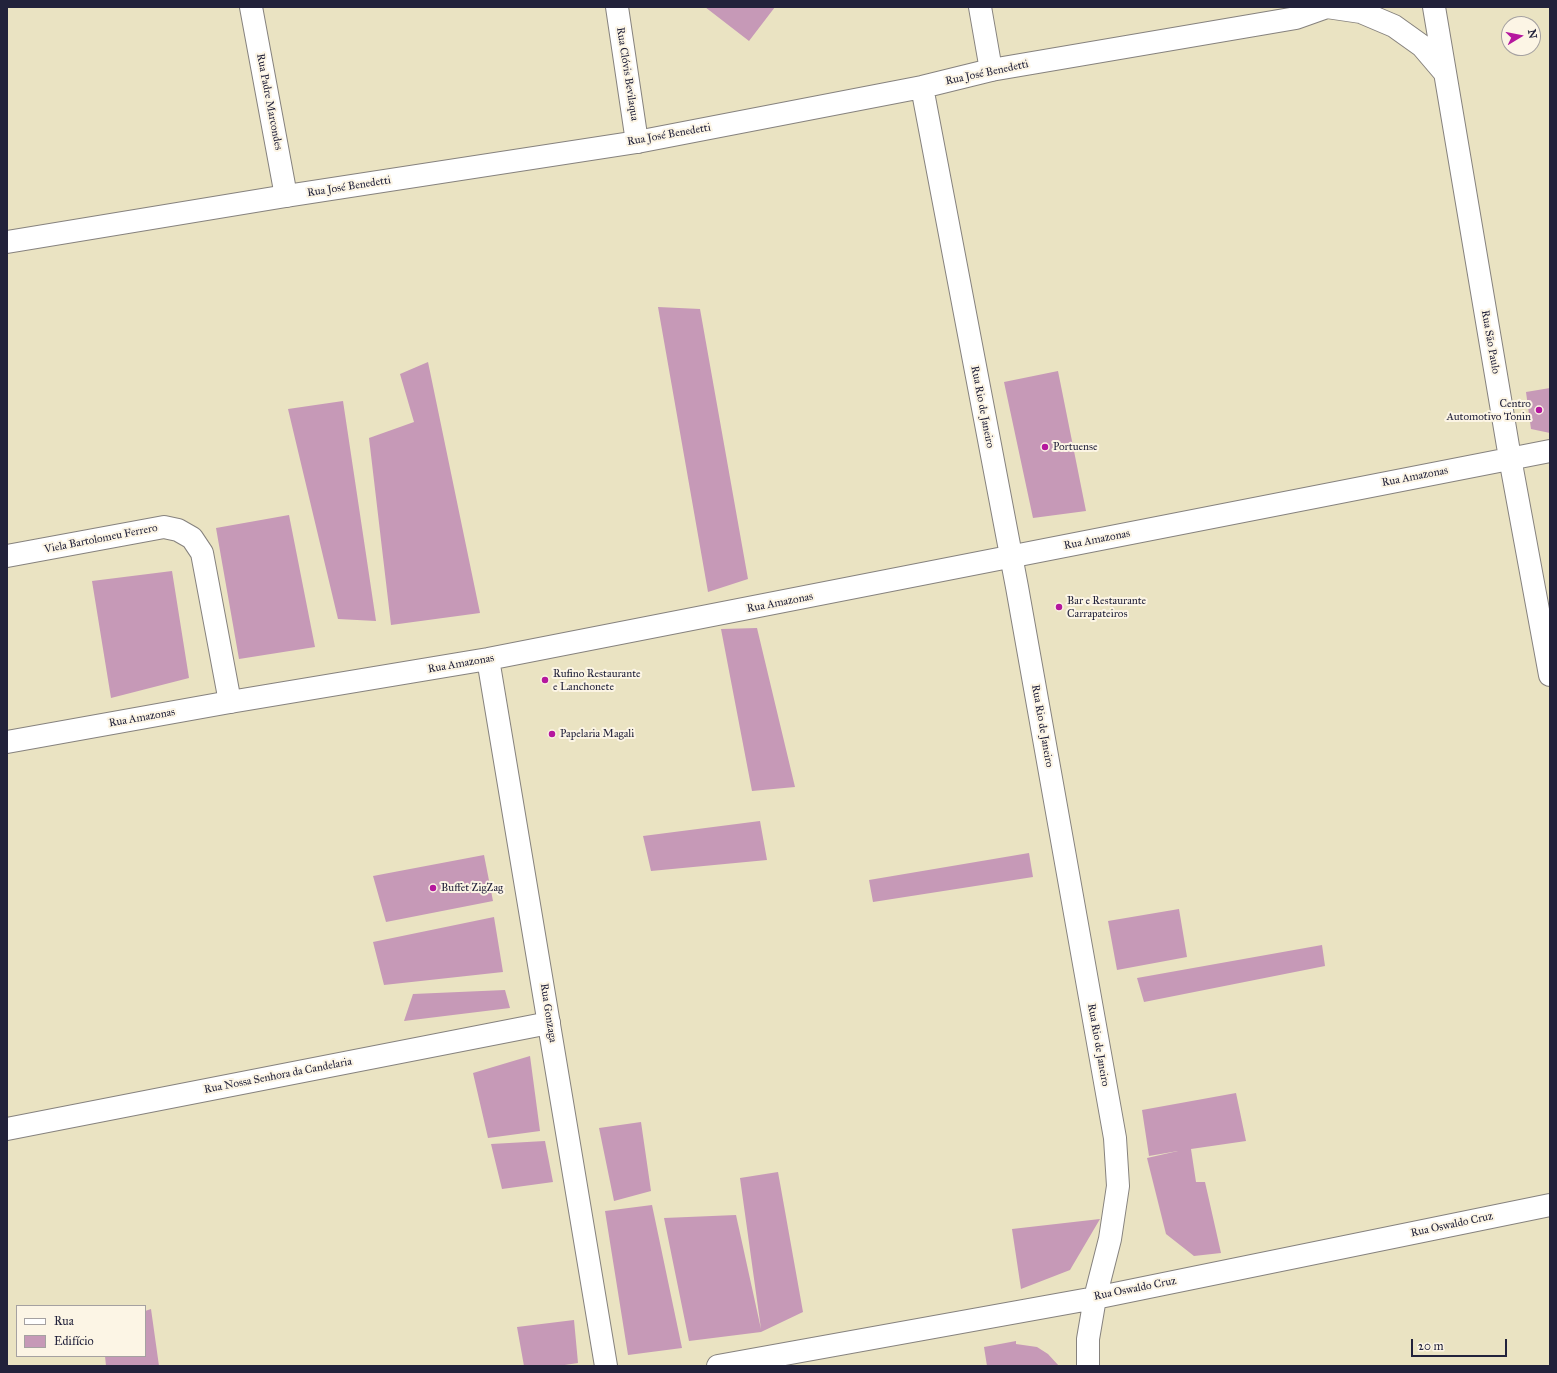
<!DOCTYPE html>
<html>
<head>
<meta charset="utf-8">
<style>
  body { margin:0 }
  #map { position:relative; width:1557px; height:1373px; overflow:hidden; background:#eae3c2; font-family:"IM FELL Great Primer",serif }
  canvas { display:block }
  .frame { position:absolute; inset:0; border:8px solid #22223b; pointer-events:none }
  .legend { position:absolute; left:16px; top:1305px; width:130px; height:52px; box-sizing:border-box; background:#fcf5e5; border:1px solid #a5a1a1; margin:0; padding:5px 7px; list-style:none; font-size:12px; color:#22223b }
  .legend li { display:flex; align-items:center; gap:8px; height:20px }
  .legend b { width:20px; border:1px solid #a5a1a1 }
  .north { position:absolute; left:1501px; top:16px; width:40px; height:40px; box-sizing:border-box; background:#fcf5e5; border:1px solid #a5a1a1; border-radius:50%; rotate:80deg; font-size:11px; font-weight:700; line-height:16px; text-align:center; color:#22223b }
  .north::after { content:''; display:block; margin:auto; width:14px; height:18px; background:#b5179e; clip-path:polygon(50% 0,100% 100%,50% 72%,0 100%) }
  .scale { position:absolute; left:1411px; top:1339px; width:96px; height:18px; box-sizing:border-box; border:2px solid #22223b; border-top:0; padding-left:5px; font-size:12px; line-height:14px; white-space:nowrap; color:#22223b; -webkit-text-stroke:3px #fcf5e5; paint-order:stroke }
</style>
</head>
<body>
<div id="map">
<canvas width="1557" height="1373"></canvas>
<div class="frame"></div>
<ul class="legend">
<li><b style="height:5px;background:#fff"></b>Rua</li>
<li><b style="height:11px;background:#c699b7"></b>Edifício</li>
</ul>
<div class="north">N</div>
<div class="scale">20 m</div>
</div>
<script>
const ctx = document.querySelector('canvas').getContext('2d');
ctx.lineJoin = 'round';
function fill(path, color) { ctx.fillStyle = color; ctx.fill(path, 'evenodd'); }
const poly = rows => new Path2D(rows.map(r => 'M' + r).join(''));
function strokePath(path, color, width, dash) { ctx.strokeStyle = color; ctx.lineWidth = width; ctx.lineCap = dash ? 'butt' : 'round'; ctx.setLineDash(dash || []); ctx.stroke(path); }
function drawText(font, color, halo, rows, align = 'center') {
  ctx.font = font + ' "IM FELL Great Primer",serif'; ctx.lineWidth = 4; ctx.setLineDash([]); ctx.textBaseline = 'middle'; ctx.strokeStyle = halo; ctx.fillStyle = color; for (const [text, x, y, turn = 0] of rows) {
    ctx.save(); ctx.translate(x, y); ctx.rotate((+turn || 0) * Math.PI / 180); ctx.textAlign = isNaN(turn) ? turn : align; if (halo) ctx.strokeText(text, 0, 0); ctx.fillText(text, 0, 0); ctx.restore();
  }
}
const building = poly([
  [705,7,775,7,749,41],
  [658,307,700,309,748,579,708,592],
  [428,362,480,613,391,625,369,438,414,422,400,374],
  [1058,371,1086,511,1033,518,1004,382],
  [1550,388,1550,433,1531,429,1526,392],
  [343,401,376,621,338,619,288,409],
  [289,515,315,647,239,659,216,528],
  [172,571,189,678,111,698,92,581],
  [757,628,795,787,752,791,721,629],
  [760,821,767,860,651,871,643,836],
  [1029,853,1033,877,873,902,869,880],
  [484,855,493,901,386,922,373,876],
  [1179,909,1187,957,1117,970,1108,921],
  [494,917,503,972,384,985,373,942],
  [1322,945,1325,966,1144,1002,1137,978],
  [505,990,510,1008,404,1021,413,994],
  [530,1056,540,1131,488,1138,473,1073],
  [1236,1093,1246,1141,1191,1149,1196,1182,1205,1182,1221,1253,1194,1256,1166,1234,1147,1158,1178,1151,1149,1156,1142,1110],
  [641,1122,651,1191,614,1201,599,1128],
  [545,1141,553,1182,502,1189,491,1144],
  [778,1172,803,1312,761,1332,689,1341,664,1218,736,1215,761,1329,740,1178],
  [652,1205,682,1348,628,1355,605,1211],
  [1100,1219,1070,1270,1021,1289,1012,1229],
  [151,1309,159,1366,106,1366,105,1356,145,1356,145,1311],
  [574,1320,578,1363,558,1366,524,1366,517,1327],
  [1016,1341,1016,1344,1037,1347,1048,1354,1059,1366,987,1366,984,1347]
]);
const street = poly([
  [251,7,286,196],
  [617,7,637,142],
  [980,7,991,70],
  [7,556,164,527,178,530,192,538,202,553,230,702],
  [7,1129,549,1023]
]);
const secondary = poly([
  [1327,7,1361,12,1394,26,1422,46,1445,73],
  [1434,7,1510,458,1550,675],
  [922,87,1017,587,1115,1138,1118,1186,1110,1239,1095,1298,1088,1339,1088,1366],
  [7,242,286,196,637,142,922,87,991,70,1296,18,1327,7],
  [488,659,606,1366],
  [7,742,230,702,488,659,1550,451],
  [718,1366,1095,1298,1550,1205]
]);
const markers = [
  [1539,410,4,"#b5179e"],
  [1045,447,4,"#b5179e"],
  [1059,607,4,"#b5179e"],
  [545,680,4,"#b5179e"],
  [552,734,4,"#b5179e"],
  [433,888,4,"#b5179e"]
];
const streetNames = [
  ["Rua José Benedetti",987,73,-12],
  ["Rua Clóvis Bevilaqua",627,74,81],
  ["Rua Padre Marcondes",269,102,79],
  ["Rua José Benedetti",669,135,-10],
  ["Rua José Benedetti",349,187,-9],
  ["Rua São Paulo",1490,342,80],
  ["Rua Rio de Janeiro",982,407,79],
  ["Rua Amazonas",1415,477,-11],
  ["Viela Bartolomeu Ferrero",101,539,-11],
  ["Rua Amazonas",1097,540,-11],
  ["Rua Amazonas",780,603,-11],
  ["Rua Amazonas",461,664,-10],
  ["Rua Amazonas",142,718,-10],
  ["Rua Rio de Janeiro",1042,726,80],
  ["Rua Gonzaga",548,1013,81],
  ["Rua Rio de Janeiro",1098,1045,80],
  ["Rua Nossa Senhora da Candelaria",278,1076,-11],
  ["Rua Oswaldo Cruz",1452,1225,-12],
  ["Rua Oswaldo Cruz",1135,1289,-11]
];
const poiNames = [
  ["Centro",1531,404,"right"],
  ["Automotivo Tonin",1531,417,"right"],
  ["Portuense",1053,447],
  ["Bar e Restaurante",1067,601],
  ["Carrapateiros",1067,614],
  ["Rufino Restaurante",553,674],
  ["e Lanchonete",553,687],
  ["Papelaria Magali",560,734],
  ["Buffet ZigZag",441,888]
];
fill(building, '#c699b7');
strokePath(street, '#86827e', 24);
strokePath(secondary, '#86827e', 24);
strokePath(street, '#fff', 22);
strokePath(secondary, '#fff', 22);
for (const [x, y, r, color] of markers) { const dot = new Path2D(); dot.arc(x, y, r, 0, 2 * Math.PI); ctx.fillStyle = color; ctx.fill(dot); strokePath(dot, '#fcf5e5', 1.5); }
drawText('11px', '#22223b', '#fcf5e5', streetNames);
drawText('11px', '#22223b', '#fcf5e5', poiNames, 'left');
</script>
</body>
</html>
